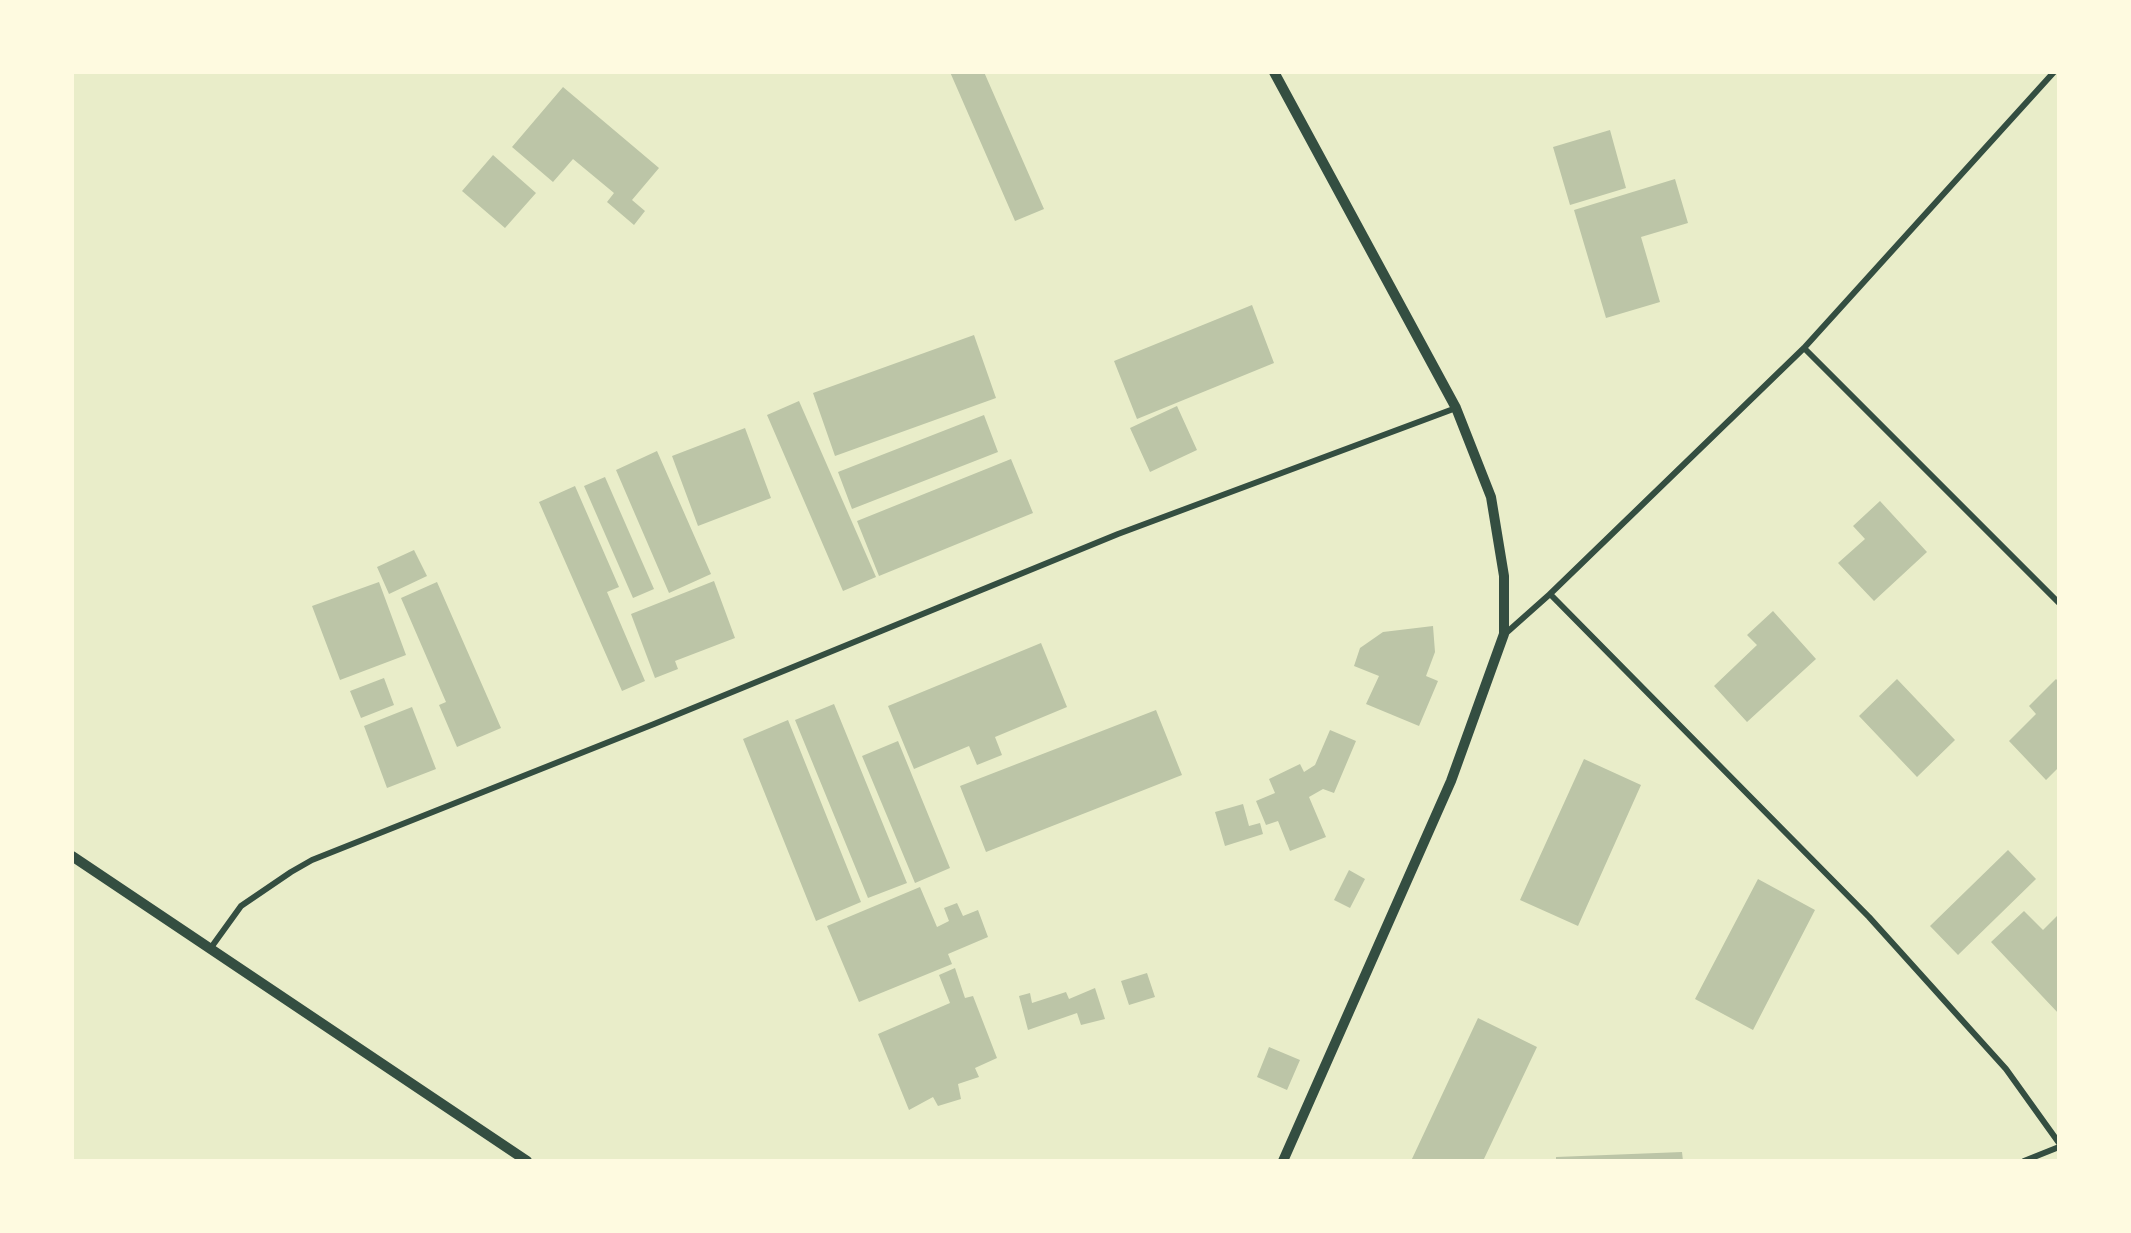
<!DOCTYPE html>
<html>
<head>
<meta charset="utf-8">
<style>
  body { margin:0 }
  #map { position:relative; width:2131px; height:1233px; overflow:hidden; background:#e9edc9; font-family:"Open Sans",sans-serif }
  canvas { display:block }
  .frame { position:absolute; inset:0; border:74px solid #fefae0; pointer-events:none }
</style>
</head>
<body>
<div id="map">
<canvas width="2131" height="1233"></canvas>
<div class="frame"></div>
</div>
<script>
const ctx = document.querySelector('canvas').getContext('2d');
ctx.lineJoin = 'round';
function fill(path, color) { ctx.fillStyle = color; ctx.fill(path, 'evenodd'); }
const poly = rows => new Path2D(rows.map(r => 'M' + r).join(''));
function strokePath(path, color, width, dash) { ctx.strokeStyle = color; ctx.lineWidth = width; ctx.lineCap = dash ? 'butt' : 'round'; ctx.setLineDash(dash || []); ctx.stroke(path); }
const building = poly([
  [950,72,984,72,1044,209,1015,221],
  [563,87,659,168,632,200,645,211,634,225,607,202,614,193,573,159,553,182,512,147],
  [1610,130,1626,188,1570,205,1553,147],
  [493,155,536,193,505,228,462,191],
  [1675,179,1688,223,1641,237,1660,302,1606,318,1574,210],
  [1252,305,1274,363,1137,419,1114,361],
  [974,335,996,398,835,456,813,393],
  [799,401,876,577,843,591,767,415],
  [1177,406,1197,450,1150,472,1130,428],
  [984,415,998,452,852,509,838,472],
  [745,428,771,498,698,526,672,456],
  [657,451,711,574,669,593,616,470],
  [1011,459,1033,513,879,576,857,521],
  [605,477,654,589,633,598,584,486],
  [575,486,619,587,607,592,645,681,622,691,539,502],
  [1880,501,1927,552,1874,601,1838,563,1865,539,1853,526],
  [414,550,427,576,389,594,377,567],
  [714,581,735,638,675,661,678,669,655,678,631,614],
  [379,582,406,655,340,680,312,606],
  [437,582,501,728,457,747,439,705,446,702,401,598],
  [1773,611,1816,659,1747,722,1714,686,1757,645,1747,635],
  [1433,626,1435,652,1426,676,1438,681,1419,726,1366,704,1379,676,1354,666,1360,648,1383,632],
  [1041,643,1067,707,995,737,1002,755,977,765,969,746,914,769,888,706],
  [384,678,394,705,361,718,350,691],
  [1897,679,1955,740,1917,777,1859,716],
  [2056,679,2059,682,2059,767,2046,780,2009,741,2036,714,2029,706],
  [834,704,907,883,868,898,795,720],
  [412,707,436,769,387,788,364,726],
  [1156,710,1182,775,986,852,960,786],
  [788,720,861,902,816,921,743,739],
  [1330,730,1356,741,1334,793,1323,789,1309,797,1326,837,1290,851,1278,821,1266,825,1256,801,1275,793,1269,779,1300,764,1304,772,1315,765],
  [898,741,950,868,915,883,862,756],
  [1584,759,1641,785,1578,926,1520,900],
  [1243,804,1249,826,1260,823,1263,834,1225,846,1215,812],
  [2008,850,2036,879,1958,955,1930,926],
  [1349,870,1365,879,1350,908,1334,900],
  [1758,879,1815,910,1753,1030,1695,999],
  [920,887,937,927,949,921,944,908,957,903,963,916,978,910,988,937,948,954,952,964,859,1002,827,926],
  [2024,911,2043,930,2059,914,2059,1014,1991,942],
  [955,968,965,998,973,996,997,1058,975,1068,979,1077,958,1084,961,1099,938,1106,933,1097,909,1110,878,1034,950,1003,939,975],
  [1147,973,1155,997,1129,1005,1121,981],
  [1095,988,1105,1019,1081,1025,1077,1013,1028,1030,1019,996,1030,993,1032,1003,1066,992,1069,999],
  [1478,1018,1537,1047,1483,1161,1411,1161],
  [1269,1047,1300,1060,1287,1090,1257,1077],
  [1682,1152,1683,1161,1556,1161,1556,1157]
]);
const minor = poly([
  [1804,348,2059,603],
  [1550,594,1869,917,2006,1069,2059,1143],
  [1505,634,1550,594,1804,348,2054,72],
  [210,949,241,906,291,872,312,860,654,724,1118,534,1456,408],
  [2024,1161,2059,1147]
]);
const tertiary = poly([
  [1274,72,1456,408,1491,497,1504,576,1504,634,1451,781,1283,1161],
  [72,856,527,1161]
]);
fill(building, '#bcc5a7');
strokePath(minor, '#344e41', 6);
strokePath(tertiary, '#344e41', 10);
</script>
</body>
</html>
